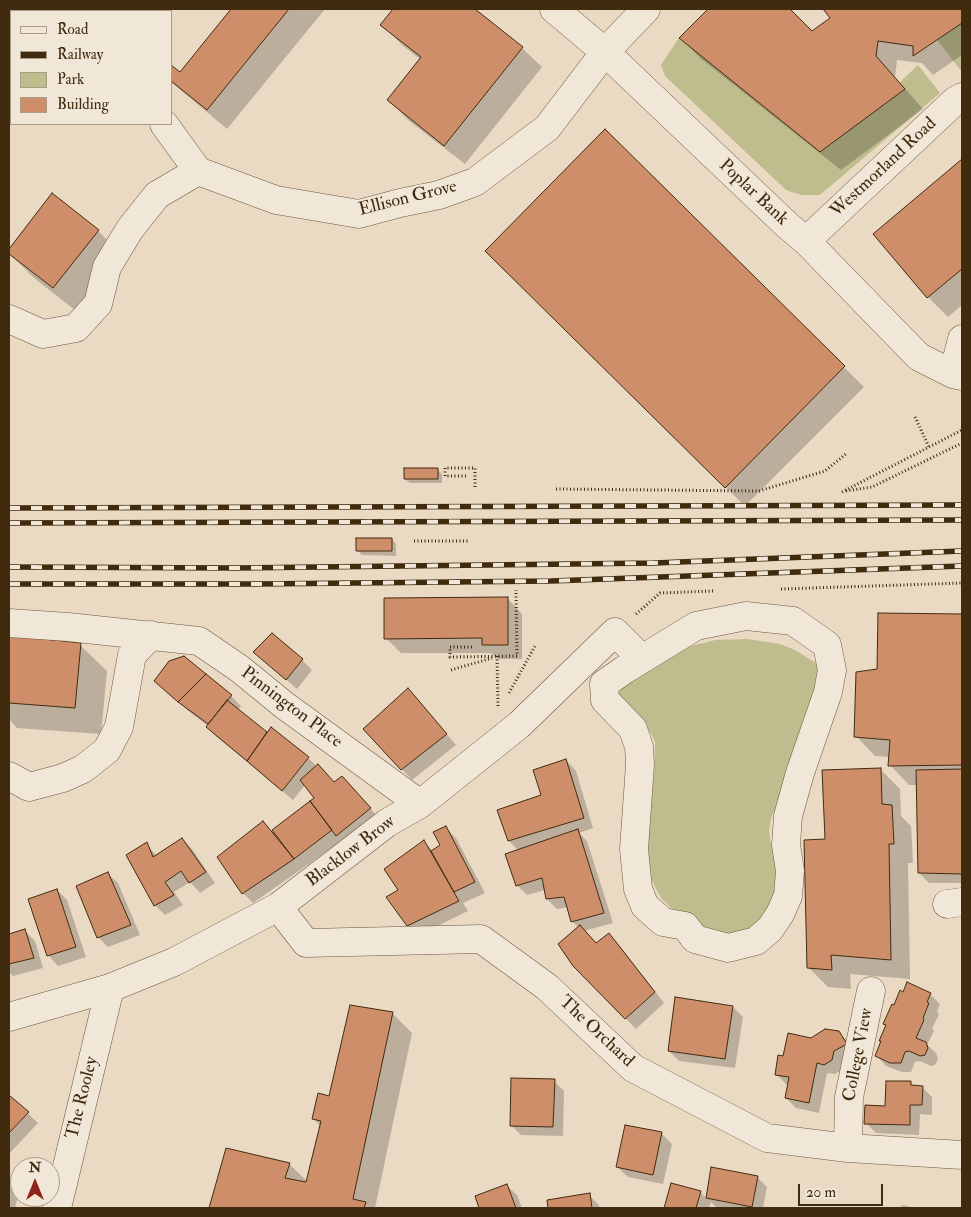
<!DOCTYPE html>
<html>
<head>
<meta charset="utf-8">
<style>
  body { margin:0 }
  #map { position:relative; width:971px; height:1217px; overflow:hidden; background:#eadac3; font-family:"IM FELL Double Pica",serif }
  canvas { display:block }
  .frame { position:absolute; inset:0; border:10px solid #412b0f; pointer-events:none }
  .legend { position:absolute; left:10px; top:10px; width:162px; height:115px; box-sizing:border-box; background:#f1e7d8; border:1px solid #ab9c88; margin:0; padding:6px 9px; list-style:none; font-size:15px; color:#412b0f }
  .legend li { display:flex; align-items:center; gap:10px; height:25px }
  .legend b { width:25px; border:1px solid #ab9c88 }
  .north { position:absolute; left:10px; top:1157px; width:50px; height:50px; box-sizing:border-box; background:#f1e7d8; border:1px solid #ab9c88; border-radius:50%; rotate:0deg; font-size:14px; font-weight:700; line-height:20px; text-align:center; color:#412b0f }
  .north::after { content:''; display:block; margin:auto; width:18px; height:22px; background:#8f2418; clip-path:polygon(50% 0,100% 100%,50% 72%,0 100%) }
  .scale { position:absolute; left:798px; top:1184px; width:85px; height:22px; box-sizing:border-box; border:2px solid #412b0f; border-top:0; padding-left:6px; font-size:15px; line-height:18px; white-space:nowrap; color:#412b0f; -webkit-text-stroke:4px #f1e7d8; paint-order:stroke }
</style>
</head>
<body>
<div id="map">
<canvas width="971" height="1217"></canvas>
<div class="frame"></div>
<ul class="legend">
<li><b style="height:6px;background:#f1e7d8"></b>Road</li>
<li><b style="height:6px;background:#412b0f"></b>Railway</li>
<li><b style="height:14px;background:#bfbd8e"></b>Park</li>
<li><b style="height:14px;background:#cf8e6a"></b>Building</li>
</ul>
<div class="north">N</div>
<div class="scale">20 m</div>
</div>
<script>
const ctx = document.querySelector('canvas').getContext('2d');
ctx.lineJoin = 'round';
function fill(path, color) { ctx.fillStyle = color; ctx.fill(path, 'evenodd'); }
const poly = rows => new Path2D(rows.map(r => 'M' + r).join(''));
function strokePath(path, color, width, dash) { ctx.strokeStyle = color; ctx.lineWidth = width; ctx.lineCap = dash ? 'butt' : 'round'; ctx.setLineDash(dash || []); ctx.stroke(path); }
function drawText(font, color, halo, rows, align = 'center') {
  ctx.font = font + ' "IM FELL Double Pica",serif'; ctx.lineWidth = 4; ctx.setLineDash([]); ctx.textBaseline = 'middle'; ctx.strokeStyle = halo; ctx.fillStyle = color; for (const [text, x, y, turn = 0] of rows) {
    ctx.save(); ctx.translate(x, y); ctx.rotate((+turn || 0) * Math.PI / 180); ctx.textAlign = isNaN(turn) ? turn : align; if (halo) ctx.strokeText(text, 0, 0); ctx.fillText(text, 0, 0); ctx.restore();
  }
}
const green = poly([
  [962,23,962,72,937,40],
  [679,38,820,152,905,89,899,83,918,65,940,93,820,195,801,195,786,190,665,76,661,65],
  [747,639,780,644,795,650,819,665,823,671,781,795,771,818,769,830,770,839,778,866,776,893,760,923,738,936,714,934,671,908,661,898,648,874,644,862,654,775,655,742,652,735,642,721,618,697,619,692,631,677,679,649,715,640]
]);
const shadow = poly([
  [95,9,115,9,113,11,98,11],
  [233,9,325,9,227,129,171,82,171,66,180,73],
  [395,9,473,9,522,48,542,67,465,164,408,120,389,100,421,60,401,44,382,25],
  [710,9,788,9,812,32,832,18,824,9,962,9,962,55,933,75,922,63,897,60,895,77,923,109,841,170,700,58,681,38],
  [605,131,864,387,745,506,486,251],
  [962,161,962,305,948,317,928,297,875,235],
  [52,195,98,231,125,257,80,314,34,278,9,253,9,251],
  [437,469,442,474,442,483,410,483,405,479],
  [392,539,396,544,396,556,362,555,357,550],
  [507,598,522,614,522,659,498,659,491,653,401,653,386,638],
  [879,614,962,615,962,883,929,883,919,873,917,785,909,785,890,765,890,757,875,756,856,736,879,670],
  [9,636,80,645,107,671,101,734,17,728,9,719],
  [255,652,302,660,312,670,297,689],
  [408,689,456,745,412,780,364,729],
  [166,691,231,696,241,706,238,710,268,734,308,758,335,783,352,788,380,819,343,840,253,903,243,893,272,832,315,798,305,785,293,800,217,737,207,727,208,726,190,712],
  [566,760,576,771,593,828,579,833,587,841,613,923,584,931,596,944,608,934,619,945,664,1003,636,1029,574,965,579,928,572,921,568,907,557,909,547,899,545,890,527,895,517,885,519,851,509,841],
  [880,769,900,789,901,816,911,826,913,863,908,863,910,979,850,974,851,989,828,987,808,967],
  [446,828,456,838,485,893,463,903,468,911,419,935,408,925,399,890,424,842,433,851,441,846],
  [182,839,192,849,215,883,200,893,190,882,174,892,183,905,165,915,155,905,128,856,146,844,157,856],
  [107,873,118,883,140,935,108,947,98,937],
  [57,890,67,900,86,957,58,966,48,955],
  [25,931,35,941,43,968,13,976,9,972,9,935],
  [930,994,940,1004,937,1012,939,1014,932,1029,934,1031,927,1045,936,1053,938,1059,935,1065,931,1066,920,1061,915,1062,911,1072,902,1072,886,1066,876,1055,887,1026,885,1024],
  [733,1007,743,1017,735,1068,679,1061,669,1051],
  [392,1013,412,1033,375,1208,210,1208,227,1149,289,1164,308,1182,321,1127,314,1119],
  [839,1033,849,1043,842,1070,835,1074,827,1073,819,1113,796,1108,786,1098,789,1085,786,1084,776,1074,784,1058,811,1039],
  [554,1081,564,1091,563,1136,521,1135,511,1125],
  [911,1083,915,1087,922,1087,932,1097,932,1115,920,1114,919,1135,876,1133,866,1123,886,1107],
  [9,1096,38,1123,9,1154],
  [661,1133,672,1144,663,1184,628,1177,617,1167],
  [712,1168,757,1177,767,1187,763,1208,717,1208,711,1202,709,1208,665,1208,672,1185,700,1192,707,1199],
  [506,1185,517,1195,522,1208,481,1208,476,1197],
  [9,1186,18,1196,15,1208,9,1208],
  [589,1195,599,1205,600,1208,550,1208,549,1201],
  [902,1205,916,1208,901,1208]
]);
const building = poly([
  [231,9,289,9,207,110,171,81,171,65,180,72,231,9],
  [393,9,475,9,523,47,444,146,387,100,421,57,380,25,393,9],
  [708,9,790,9,812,31,830,18,823,9,962,9,962,23,913,56,913,46,878,41,876,56,905,89,820,152,679,38,708,9],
  [605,129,845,366,725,488,485,251,605,129],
  [962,159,962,269,927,298,873,234,962,159],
  [52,193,99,230,53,288,9,254,9,249,52,193],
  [404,468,438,468,438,479,404,479,404,468],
  [356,538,392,538,392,551,356,551,356,538],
  [508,597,508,645,482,645,482,638,384,639,384,598,508,597],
  [878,613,962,614,962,765,888,766,890,740,854,737,856,672,877,669,878,613],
  [272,633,303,659,286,680,253,652,272,633],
  [9,635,81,643,75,708,9,703,9,635],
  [184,656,206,674,178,702,154,681,169,661,184,656],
  [206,674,232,695,208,724,178,702,206,674],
  [408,688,447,734,401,770,363,729,408,688],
  [227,700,267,732,247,761,206,727,227,700],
  [271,727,309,757,282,791,247,761,271,727],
  [566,759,584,818,508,841,497,810,541,795,533,770,566,759],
  [318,764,334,782,342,776,371,808,336,836,310,801,314,798,300,780,318,764],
  [881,768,882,804,892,805,894,844,889,844,891,960,831,955,832,970,807,968,804,840,825,839,822,770,881,768],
  [962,769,962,874,918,873,916,770,962,769],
  [310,801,332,830,294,859,272,830,310,801],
  [263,821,294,859,242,894,217,857,263,821],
  [446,826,475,882,454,892,431,851,440,845,433,832,446,826],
  [578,829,604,913,571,922,564,897,546,899,542,878,516,886,505,854,578,829],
  [182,838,206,872,189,883,181,871,165,882,174,895,154,906,126,855,147,842,153,857,182,838],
  [424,840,459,901,407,926,386,897,398,890,384,869,424,840],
  [108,872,131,925,97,938,76,886,108,872],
  [57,889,76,947,47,956,28,899,57,889],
  [580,925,596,943,609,933,655,992,625,1019,573,966,558,944,580,925],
  [25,929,34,958,9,964,9,934,25,929],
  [907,982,931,993,927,1002,929,1003,923,1018,924,1020,916,1038,926,1042,928,1048,925,1055,920,1056,909,1051,905,1052,901,1063,890,1063,875,1056,881,1041,879,1041,886,1025,883,1024,892,1004,894,1005,900,990,903,992,907,982],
  [675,997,733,1006,725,1059,668,1051,675,997],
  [350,1005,393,1012,353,1199,366,1202,364,1208,209,1208,226,1148,290,1163,285,1178,306,1182,321,1121,312,1119,318,1093,329,1096,350,1005],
  [825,1029,839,1031,847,1044,834,1051,832,1060,824,1065,817,1063,809,1103,785,1098,789,1077,775,1075,778,1055,783,1056,788,1033,811,1038,825,1029],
  [511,1078,555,1079,553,1127,510,1126,511,1078],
  [886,1081,911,1081,911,1085,923,1086,922,1105,910,1105,910,1125,864,1124,865,1105,885,1106,886,1081],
  [9,1095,29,1112,9,1133,9,1095],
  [625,1125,662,1132,653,1175,616,1167,625,1125],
  [711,1167,758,1176,752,1207,706,1198,711,1167],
  [671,1183,701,1191,696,1208,664,1208,671,1183],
  [507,1184,516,1208,479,1208,475,1196,507,1184],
  [590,1193,592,1208,548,1208,547,1200,590,1193]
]);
const path = poly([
  [915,417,929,447],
  [466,476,445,476,445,468,475,468,475,489],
  [556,489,759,491,825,471,847,453],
  [846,491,872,487,962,443],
  [842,492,962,430],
  [414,541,468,541],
  [781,589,962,583],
  [636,614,660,593,715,591],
  [472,647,450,647,450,657,517,656,516,590],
  [497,656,498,706],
  [451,670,492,658],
  [509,693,535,646]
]);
const minor = poly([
  [554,9,605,52,787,225,806,241,919,357,953,374,962,376],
  [133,11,134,9],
  [164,124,198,171],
  [806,241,955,101,962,97],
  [9,319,43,334,76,328,98,304,107,267,130,229,157,195,198,171,276,200,359,214,400,203,439,195,475,182,547,128,605,52,646,9],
  [953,374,962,339],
  [746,616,793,621,827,645,832,670,828,692,800,773,788,816,786,845,790,871,788,896,780,914,770,929,756,941,728,948,695,939,685,926,663,922,645,906,638,889,634,849,640,765,639,747,633,729,605,700,604,684,624,670,696,626,746,616],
  [9,623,68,627,199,641,240,669,284,705,420,804],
  [9,776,29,787,63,778,83,769,107,750,119,727,132,655,151,635],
  [947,904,962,902],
  [278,907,306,943,481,939,547,987,633,1068,767,1138,848,1148,962,1155],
  [9,1017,110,988,174,962,278,907,387,823,420,804,519,725,615,632,642,659],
  [848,1148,849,1097,871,991],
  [57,1208,110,988]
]);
const rail = poly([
  [9,508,962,505],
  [9,523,962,520],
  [9,567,235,568,654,563,962,551],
  [9,584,256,584,551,581,962,566]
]);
const streetNames = [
  ["Westmorland Road",884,168,-43],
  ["Poplar Bank",753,193,43],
  ["Ellison Grove",408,199,-14],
  ["Pinnington Place",291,708,37],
  ["Blacklow Brow",351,852,-37],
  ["The Orchard",596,1032,43],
  ["College View",859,1055,-79],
  ["The Rooley",83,1098,-76]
];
fill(green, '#bfbd8e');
fill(shadow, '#0003');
fill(building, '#cf8e6a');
strokePath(building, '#412b0f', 1);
strokePath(minor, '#6b573c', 29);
strokePath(path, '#412b0f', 3, [1, 2.5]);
strokePath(minor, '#f1e7d8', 28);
strokePath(rail, '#412b0f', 5.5);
strokePath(rail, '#f1e7d8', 4, [11]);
drawText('18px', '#412b0f', '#f1e7d8', streetNames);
</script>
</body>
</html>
